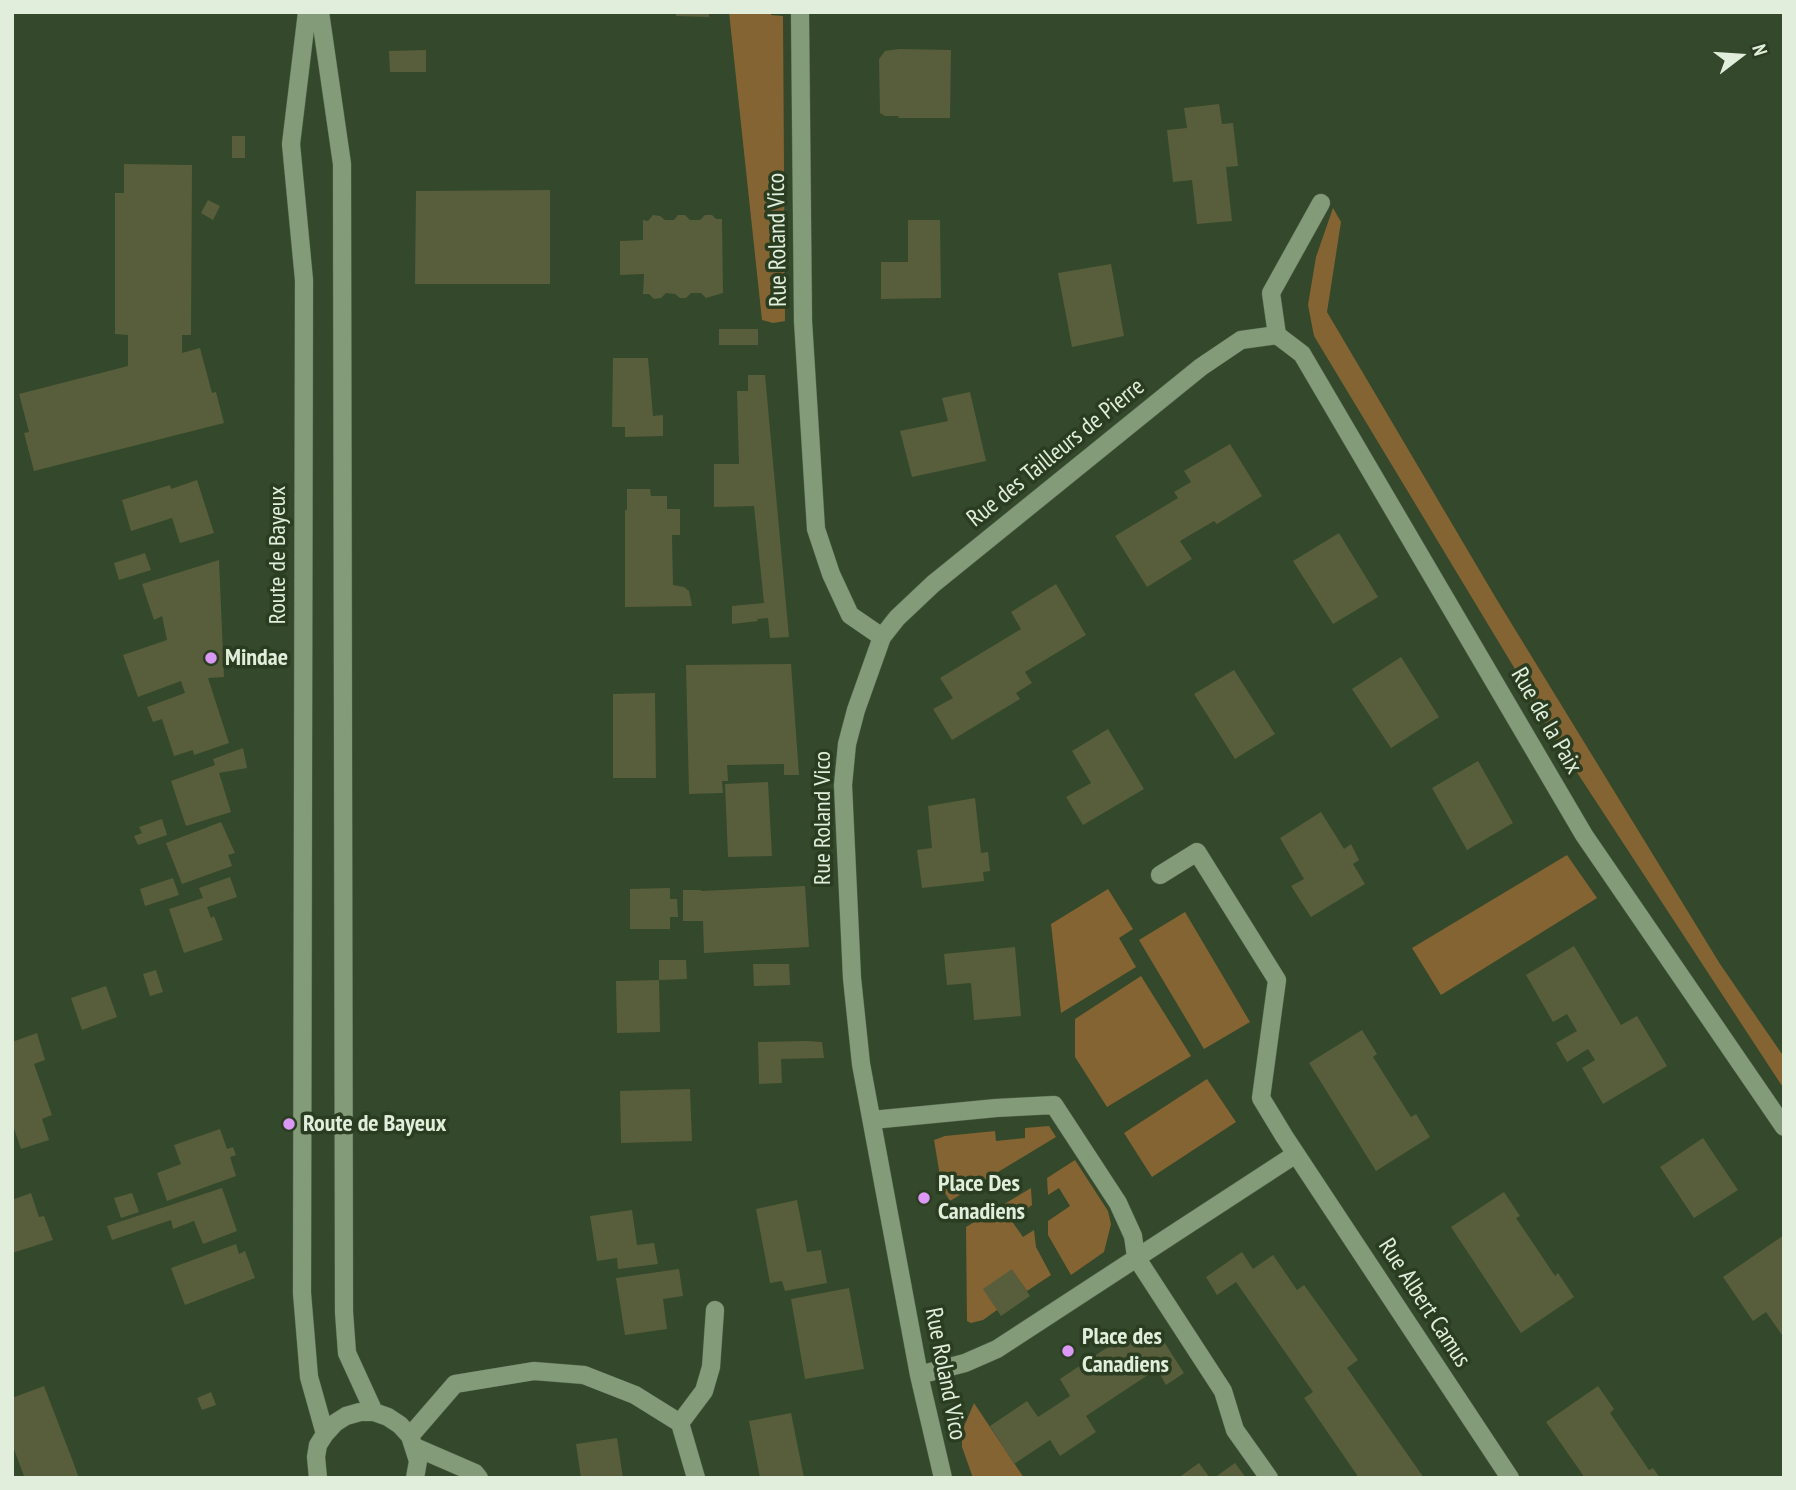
<!DOCTYPE html>
<html>
<head>
<meta charset="utf-8">
<style>
  body { margin:0 }
  #map { position:relative; width:1796px; height:1490px; overflow:hidden; background:#34482b; font-family:"PT Sans Narrow",sans-serif }
  canvas { display:block }
  .frame { position:absolute; inset:0; border:14px solid #e1eedc; pointer-events:none }
  .north { position:absolute; left:1705px; top:21px; width:70px; height:70px; -webkit-text-stroke:5px #2a3d21; paint-order:stroke; rotate:73deg; font-size:19px; font-weight:700; line-height:28px; text-align:center; color:#e1eedc }
  .north::after { content:''; display:block; margin:auto; width:24px; height:32px; background:#e1eedc; clip-path:polygon(50% 0,100% 100%,50% 72%,0 100%) }
</style>
</head>
<body>
<div id="map">
<canvas width="1796" height="1490"></canvas>
<div class="frame"></div>
<div class="north">N</div>
</div>
<script>
const ctx = document.querySelector('canvas').getContext('2d');
ctx.lineJoin = 'round';
function fill(path, color) { ctx.fillStyle = color; ctx.fill(path, 'evenodd'); }
const poly = rows => new Path2D(rows.map(r => 'M' + r).join(''));
function strokePath(path, color, width, dash) { ctx.strokeStyle = color; ctx.lineWidth = width; ctx.lineCap = dash ? 'butt' : 'round'; ctx.setLineDash(dash || []); ctx.stroke(path); }
function drawText(font, color, halo, rows, align = 'center') {
  ctx.font = font + ' "PT Sans Narrow",sans-serif'; ctx.lineWidth = 7; ctx.setLineDash([]); ctx.textBaseline = 'middle'; ctx.strokeStyle = halo; ctx.fillStyle = color; for (const [text, x, y, turn = 0] of rows) {
    ctx.save(); ctx.translate(x, y); ctx.rotate((+turn || 0) * Math.PI / 180); ctx.textAlign = isNaN(turn) ? turn : align; if (halo) ctx.strokeText(text, 0, 0); ctx.fillText(text, 0, 0); ctx.restore();
  }
}
const green = poly([
  [729,12,771,12,771,15,783,16,785,321,773,323,762,320],
  [1333,208,1341,222,1327,312,1497,600,1720,964,1784,1057,1784,1089,1527,696,1530,694,1314,336,1308,305,1316,257],
  [1567,855,1597,898,1441,995,1412,948],
  [1108,889,1133,929,1119,938,1136,967,1061,1013,1051,924],
  [1185,912,1250,1022,1204,1049,1139,940],
  [1141,976,1191,1056,1107,1107,1075,1057,1075,1019],
  [1207,1079,1236,1122,1152,1177,1124,1133],
  [1049,1126,1056,1137,950,1201,942,1188,934,1140,945,1136,995,1131,996,1141,1025,1138,1025,1128],
  [1075,1160,1108,1211,1111,1224,1104,1252,1071,1275,1048,1235,1048,1221,1070,1206,1059,1188,1048,1195,1047,1178],
  [1031,1188,1032,1205,1011,1220,1023,1237,1034,1230,1036,1247,1051,1275,1027,1291,1012,1270,997,1310,983,1320,971,1323,967,1321,966,1227],
  [974,1403,1024,1478,973,1478,962,1447,962,1431]
]);
const building = poly([
  [676,12,709,12,709,17,676,16],
  [899,49,951,50,950,118,898,118,899,116,885,116,880,113,879,59,885,51],
  [426,50,426,72,390,72,389,51],
  [1219,104,1222,124,1233,123,1238,166,1226,167,1232,221,1197,224,1192,180,1173,182,1167,130,1187,128,1184,108],
  [232,136,245,136,245,158,232,158],
  [124,164,192,165,191,335,182,335,182,353,200,348,212,393,216,392,224,423,34,471,24,433,29,432,19,394,128,366,128,335,115,334,115,193,124,193],
  [550,190,550,284,415,284,416,191],
  [208,200,220,206,213,220,201,213],
  [653,215,660,216,665,220,674,220,678,215,685,215,690,220,700,220,705,215,712,215,716,219,722,219,723,293,706,298,701,293,691,293,686,298,680,298,675,294,666,293,661,298,654,299,649,294,643,294,644,274,620,275,620,241,643,240,643,220,648,221],
  [908,220,940,220,941,298,881,299,881,262,908,262],
  [1111,264,1124,336,1072,347,1058,273],
  [719,329,758,329,758,345,719,345],
  [613,358,648,358,653,416,663,415,663,436,625,437,625,427,612,427],
  [748,375,765,375,789,637,770,638,768,618,757,619,758,621,732,624,732,606,764,603,754,506,714,507,714,464,739,464,737,391,748,391],
  [970,392,986,461,912,477,900,431,948,421,942,398],
  [1230,444,1262,496,1217,524,1214,521,1180,541,1192,559,1147,587,1115,536,1178,498,1174,492,1191,482,1184,471],
  [197,480,214,533,180,543,172,518,131,531,122,500,170,485,171,489],
  [627,489,650,489,651,496,667,496,667,509,680,509,680,535,672,535,673,585,684,587,689,591,692,606,625,607,625,510,627,510],
  [1339,533,1378,597,1333,624,1293,561],
  [145,553,151,570,119,580,114,563],
  [219,560,224,677,208,678,229,743,194,755,193,750,174,756,162,719,153,722,147,707,185,693,181,681,138,697,123,655,167,640,162,616,154,620,142,584],
  [1056,584,1086,635,1025,672,1032,683,1016,693,1020,699,952,740,933,709,953,698,940,678,1021,629,1011,612],
  [1401,657,1439,717,1391,748,1352,689],
  [791,664,799,775,784,775,784,764,727,765,728,781,722,781,723,793,689,794,686,665],
  [1234,670,1275,734,1235,759,1194,694],
  [655,693,656,778,613,778,613,694],
  [1108,729,1144,789,1083,825,1066,797,1091,783,1072,751],
  [243,748,247,768,219,773,231,812,186,826,171,781,215,765,213,759],
  [1478,761,1513,823,1467,850,1432,788],
  [768,782,772,856,728,857,725,784],
  [975,798,981,853,988,852,990,871,983,872,984,881,922,888,917,850,932,848,928,806],
  [1321,812,1344,849,1351,844,1359,860,1353,864,1365,884,1311,917,1291,886,1304,879,1280,838],
  [162,819,167,835,138,845,134,836,142,833,139,827],
  [221,822,235,853,228,855,232,866,182,884,166,843],
  [230,877,237,897,207,907,211,918,214,916,223,940,184,953,169,909,203,898,199,888],
  [173,878,179,895,145,906,140,889],
  [805,886,809,947,704,953,703,921,683,921,683,890,701,890,701,891],
  [670,888,670,899,677,899,678,917,670,917,670,929,630,929,630,889],
  [1574,946,1621,1025,1637,1016,1667,1066,1603,1104,1582,1068,1595,1060,1588,1049,1567,1062,1556,1043,1577,1031,1567,1014,1553,1022,1526,975],
  [1015,947,1021,1016,974,1020,971,983,947,985,944,954],
  [659,960,686,960,687,979,659,980],
  [753,964,789,964,790,985,754,986],
  [156,970,163,992,150,996,143,974],
  [659,980,660,1032,617,1033,616,981],
  [106,986,117,1017,82,1030,71,998],
  [1362,1030,1377,1054,1373,1057,1411,1117,1416,1114,1430,1137,1376,1171,1309,1063],
  [37,1033,45,1060,34,1064,52,1115,42,1119,49,1140,21,1149,12,1123,12,1042],
  [807,1041,822,1042,824,1058,781,1059,782,1083,759,1084,758,1042],
  [690,1089,692,1141,621,1143,620,1091],
  [220,1129,227,1149,233,1147,236,1155,230,1157,236,1176,167,1201,157,1173,181,1164,174,1145],
  [1703,1138,1738,1190,1694,1218,1660,1167],
  [222,1188,237,1231,203,1244,194,1221,173,1229,171,1220,112,1240,107,1226],
  [1504,1192,1520,1216,1516,1218,1535,1246,1555,1276,1558,1273,1574,1297,1521,1333,1451,1227],
  [31,1193,39,1217,44,1216,53,1240,12,1253,12,1200],
  [132,1193,139,1212,121,1218,114,1198],
  [797,1200,807,1252,821,1250,827,1283,785,1291,782,1281,770,1283,756,1209],
  [632,1210,637,1245,654,1243,658,1264,618,1269,617,1258,597,1261,590,1216],
  [1784,1235,1784,1338,1766,1312,1753,1321,1723,1277],
  [236,1244,239,1254,245,1251,255,1278,185,1305,171,1268],
  [1242,1252,1253,1269,1273,1255,1297,1290,1304,1285,1358,1360,1347,1368,1424,1478,1359,1478,1304,1398,1313,1392,1236,1282,1217,1295,1206,1277],
  [679,1269,683,1296,663,1299,667,1329,625,1335,616,1278],
  [1012,1269,1030,1296,1001,1316,983,1289],
  [849,1288,864,1369,805,1379,791,1299],
  [1132,1331,1143,1348,1161,1337,1184,1373,1166,1385,1157,1369,1086,1416,1096,1432,1060,1456,1050,1440,1014,1464,990,1426,1027,1401,1038,1417,1070,1396,1060,1379],
  [44,1386,72,1459,79,1478,25,1478,24,1476,12,1444,12,1398],
  [1598,1386,1614,1409,1610,1413,1649,1470,1653,1468,1660,1478,1585,1478,1546,1422],
  [211,1392,216,1405,202,1410,197,1398],
  [791,1413,804,1478,760,1478,749,1421],
  [617,1438,623,1478,581,1478,576,1444],
  [1199,1463,1210,1478,1178,1478],
  [1235,1463,1246,1478,1214,1478]
]);
const lane = poly([
  [1277,335,1271,293,1321,203]
]);
const street = poly([
  [800,12,803,321,816,529,831,574,850,615,882,637,856,710,847,744,843,785,852,978,861,1064,919,1375,943,1478],
  [882,637,897,618,933,584,1201,367,1241,340,1277,335,1302,354,1584,835,1784,1127],
  [1160,875,1197,852,1277,980,1261,1098,1284,1136,1510,1478],
  [872,1120,996,1108,1054,1105,1118,1203,1133,1236,1136,1257,1223,1391,1235,1430,1269,1478],
  [919,1375,965,1363,997,1349,1296,1154],
  [680,1423,704,1391,711,1367,715,1310],
  [410,1436,455,1384,534,1371,584,1375,635,1395,680,1423,696,1478],
  [415,1447,475,1473,479,1478]
]);
const secondary = poly([
  [307,12,291,144,304,280,302,1293,309,1377,325,1434],
  [320,12,342,164,344,1312,347,1353,374,1412],
  [318,1478,316,1457,318,1445,325,1434,335,1423,346,1416,360,1412,374,1412,388,1417,400,1425,410,1436,418,1461,415,1478]
]);
const markers = [
  [211,658,7,"#db99f5"],
  [289,1124,7,"#db99f5"],
  [924,1198,7,"#db99f5"],
  [1068,1351,7,"#db99f5"]
];
const streetNames = [
  ["Rue Roland Vico",778,240,-91],
  ["Rue des Tailleurs de Pierre",1056,453,-39],
  ["Route de Bayeux",278,555,-90],
  ["Rue de la Paix",1546,721,60],
  ["Rue Roland Vico",823,818,-90],
  ["Rue Albert Camus",1424,1303,57],
  ["Rue Roland Vico",945,1374,79]
];
const poiNames = [
  ["Mindae",225,658],
  ["Route de Bayeux",303,1124],
  ["Place Des",938,1184],
  ["Canadiens",938,1212],
  ["Place des",1082,1337],
  ["Canadiens",1082,1365]
];
fill(green, '#856433');
fill(building, '#585e3b');
strokePath(lane, '#52644b', 19);
strokePath(street, '#52644b', 19);
strokePath(secondary, '#52644b', 19);
strokePath(lane, '#849b7a', 18);
strokePath(street, '#849b7a', 18);
strokePath(secondary, '#849b7a', 18);
for (const [x, y, r, color] of markers) { const dot = new Path2D(); dot.arc(x, y, r, 0, 2 * Math.PI); ctx.fillStyle = color; ctx.fill(dot); strokePath(dot, '#2a3d21', 2.5); }
drawText('24px', '#e1eedc', '#2a3d21', streetNames);
drawText('bold 24px', '#e1eedc', '#2a3d21', poiNames, 'left');
</script>
</body>
</html>
